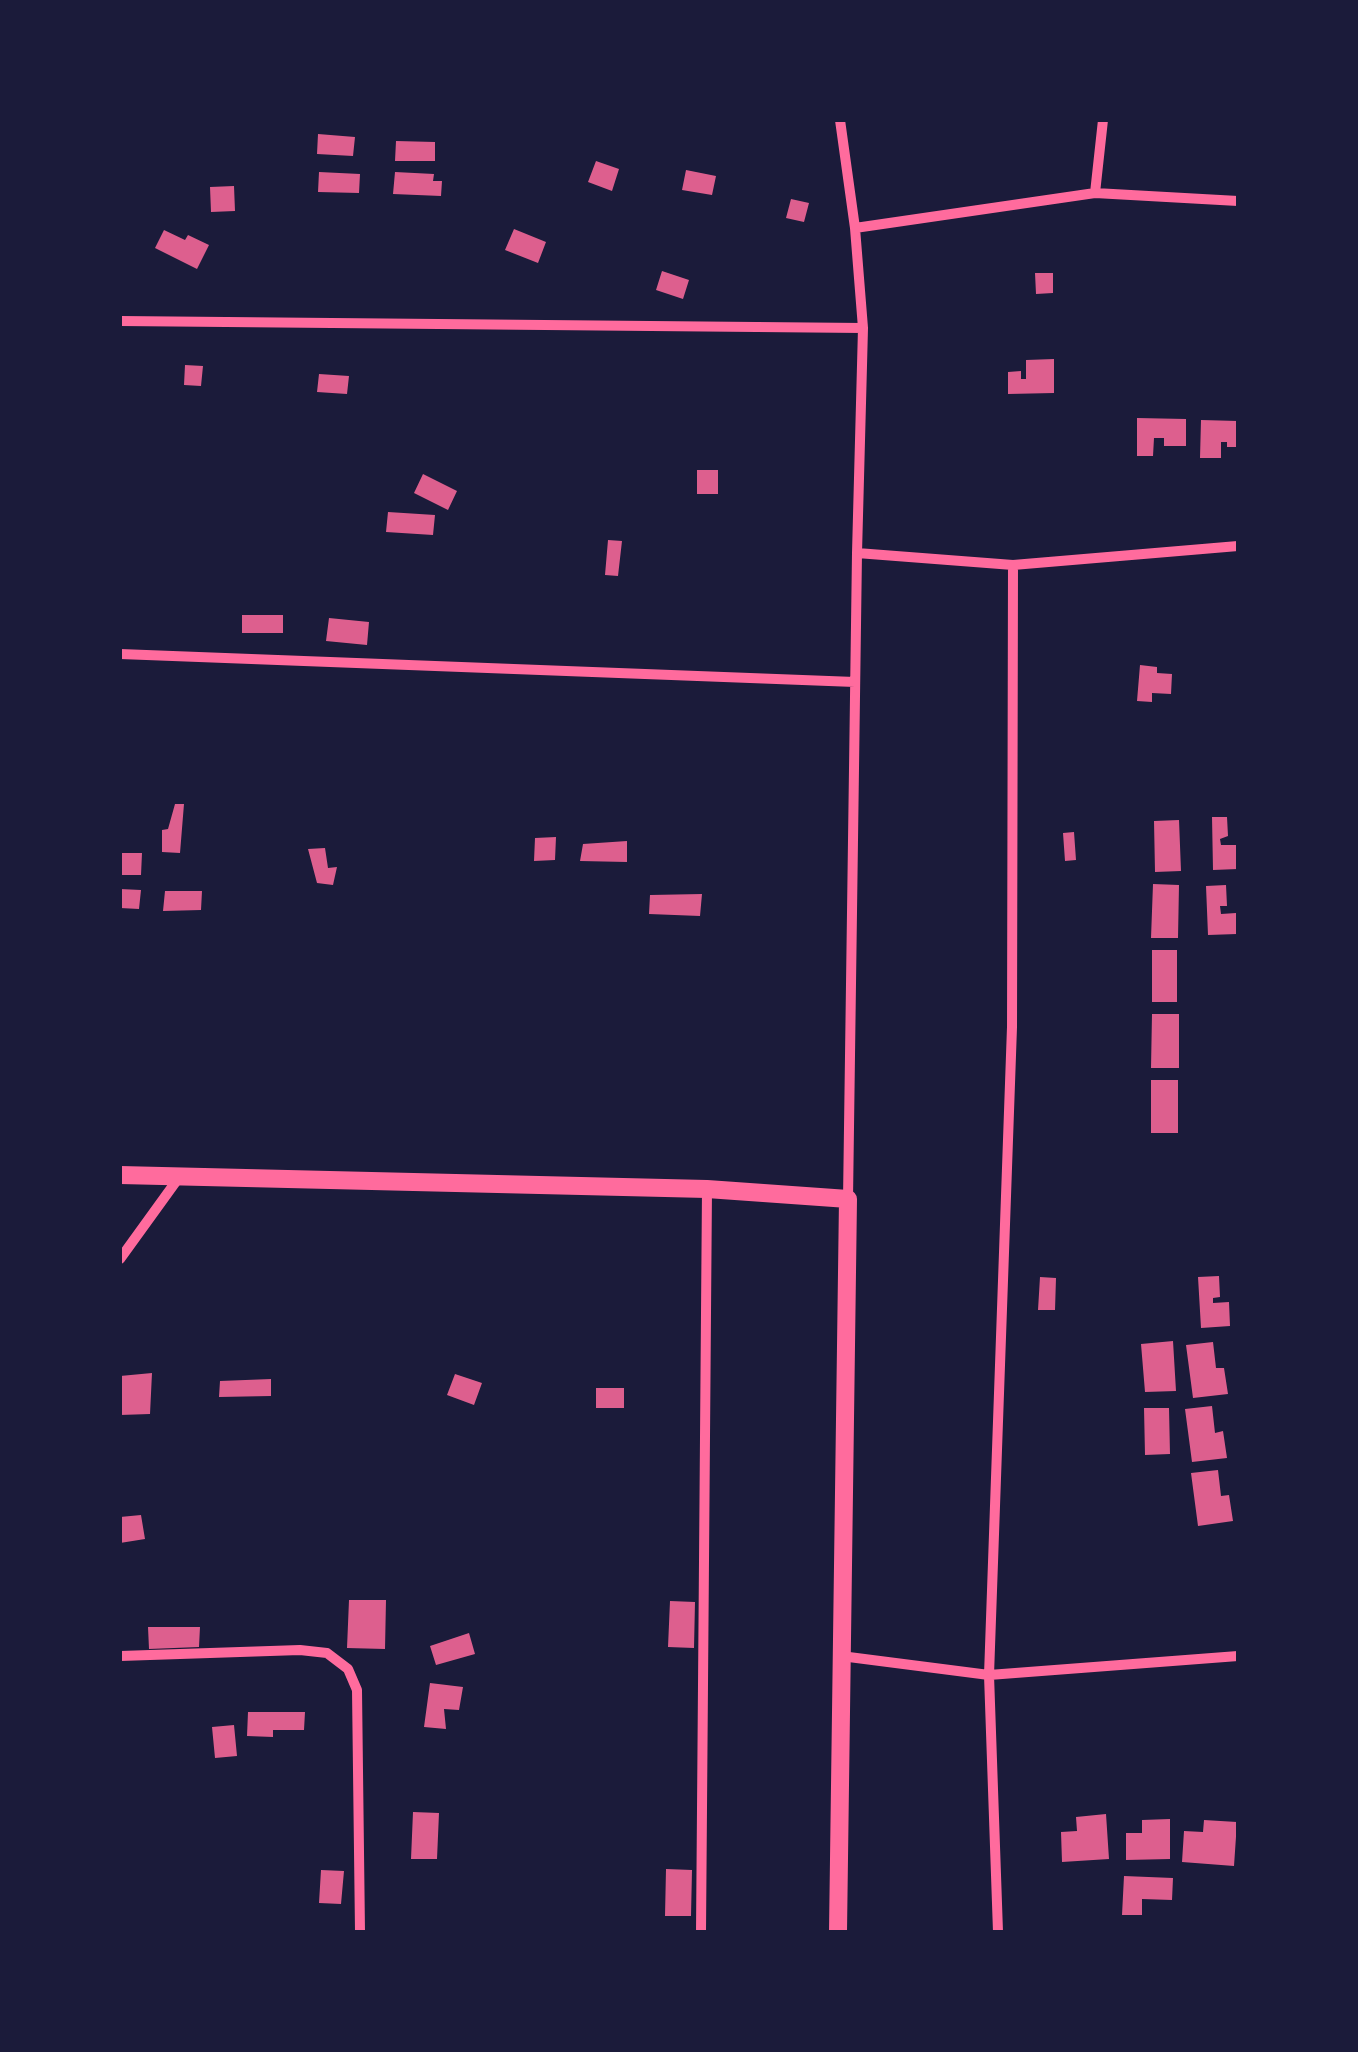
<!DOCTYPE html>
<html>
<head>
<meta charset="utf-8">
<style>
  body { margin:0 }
  #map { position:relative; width:1358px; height:2052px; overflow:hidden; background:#1b1b3a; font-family:"Golos Text",sans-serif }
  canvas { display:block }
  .frame { position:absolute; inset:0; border:122px solid #1b1b3a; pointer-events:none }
</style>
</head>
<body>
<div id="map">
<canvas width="1358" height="2052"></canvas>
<div class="frame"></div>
</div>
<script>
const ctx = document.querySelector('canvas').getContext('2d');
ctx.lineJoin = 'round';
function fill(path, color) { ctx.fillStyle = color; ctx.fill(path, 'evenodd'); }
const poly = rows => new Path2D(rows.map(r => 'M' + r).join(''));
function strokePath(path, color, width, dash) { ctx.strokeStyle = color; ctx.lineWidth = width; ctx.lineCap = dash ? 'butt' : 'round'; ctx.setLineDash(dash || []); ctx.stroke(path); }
const building = poly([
  [318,134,355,137,353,156,317,154],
  [396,141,435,142,435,161,395,161],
  [596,161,619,169,612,191,588,182],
  [686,170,716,176,712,195,682,190],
  [319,172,360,174,359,193,318,192],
  [395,172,434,174,433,181,442,181,441,196,393,194],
  [234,186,235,211,211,212,210,187],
  [791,199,809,203,804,222,786,218],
  [514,229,546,242,538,263,505,250],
  [164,230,185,240,188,235,209,245,197,269,155,248],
  [662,271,689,280,683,299,656,290],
  [1035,273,1053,273,1053,293,1036,294],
  [1054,359,1054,393,1008,394,1008,372,1021,371,1021,379,1026,379,1026,360],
  [185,365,203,366,201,386,184,385],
  [319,374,349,376,347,394,317,392],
  [1137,418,1186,419,1186,446,1164,446,1164,438,1154,438,1153,456,1137,456],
  [1201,420,1238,421,1238,447,1227,447,1227,442,1221,442,1221,458,1200,458],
  [697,470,718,470,718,494,697,494],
  [423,474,457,491,448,510,414,493],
  [388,512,435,515,433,535,386,532],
  [608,540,622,541,618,576,605,575],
  [242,615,283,615,283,633,242,633],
  [329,618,369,622,367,645,326,641],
  [1140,665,1157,667,1157,673,1172,674,1171,694,1152,693,1152,702,1137,701],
  [175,804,184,804,180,853,162,852,162,830,168,829],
  [1212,817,1227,817,1228,836,1220,839,1221,845,1237,845,1238,869,1213,870],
  [1179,820,1181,871,1155,872,1154,821],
  [1074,832,1076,860,1065,861,1063,833],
  [556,837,555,860,534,861,535,838],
  [627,841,627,862,580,861,583,844],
  [325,848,328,868,337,867,333,885,317,883,308,849],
  [120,853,142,853,141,875,120,875],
  [1153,884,1179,885,1178,938,1151,938],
  [1226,885,1227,906,1220,906,1221,914,1236,913,1237,934,1208,935,1206,886],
  [120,889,141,890,139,909,120,908],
  [165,891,202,891,201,910,163,911],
  [702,894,700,916,649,914,650,895],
  [1152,950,1177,950,1177,1002,1152,1002],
  [1152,1014,1179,1014,1179,1068,1151,1068],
  [1151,1080,1178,1080,1178,1133,1151,1133],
  [1219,1276,1220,1297,1213,1298,1213,1303,1229,1302,1230,1326,1201,1328,1198,1277],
  [1040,1277,1056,1278,1055,1310,1038,1310],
  [1173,1341,1176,1391,1145,1392,1141,1344],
  [1213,1342,1216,1368,1224,1368,1228,1394,1193,1398,1186,1345],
  [152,1373,150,1414,120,1415,120,1376],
  [455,1374,482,1383,474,1405,447,1395],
  [271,1379,271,1396,219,1397,220,1381],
  [596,1388,624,1388,624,1408,596,1408],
  [1212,1406,1215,1433,1223,1431,1227,1458,1192,1462,1185,1409],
  [1144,1408,1169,1408,1170,1454,1145,1455],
  [1218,1470,1221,1496,1229,1495,1233,1521,1198,1526,1191,1473],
  [141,1515,145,1539,120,1543,120,1517],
  [349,1600,386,1600,385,1649,347,1648],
  [670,1601,695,1602,694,1648,668,1647],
  [148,1627,200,1627,199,1647,149,1649],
  [469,1633,475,1654,436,1665,430,1646],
  [430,1683,463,1687,459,1710,444,1709,446,1729,424,1727],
  [248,1712,305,1712,304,1730,273,1730,273,1737,247,1736],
  [234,1725,237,1756,215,1758,212,1727],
  [413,1812,439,1813,437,1859,411,1859],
  [1106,1814,1109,1859,1062,1862,1061,1832,1077,1831,1076,1817],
  [1170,1819,1170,1859,1126,1860,1126,1833,1142,1833,1142,1820],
  [1204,1820,1237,1822,1234,1866,1182,1862,1184,1831,1203,1832],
  [666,1869,692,1870,691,1916,665,1916],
  [321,1870,344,1871,341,1904,319,1903],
  [1124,1876,1173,1878,1172,1900,1142,1899,1142,1915,1122,1915]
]);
const minor = poly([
  [840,120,855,228,863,328,857,553,848,1199],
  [1095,193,1238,201],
  [855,228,1095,193,1103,120],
  [120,321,863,328],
  [857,553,1013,565,1238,546],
  [120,654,855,682],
  [120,1259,180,1176],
  [120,1656,300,1650,327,1653,348,1669,357,1690,360,1932],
  [841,1656,989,1675,1238,1656],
  [701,1932,707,1189],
  [998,1932,989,1675,1012,1027,1013,565]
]);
const tertiary = poly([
  [120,1175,707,1189,848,1199,838,1932]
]);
fill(building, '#dd5f8e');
strokePath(minor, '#ff6b9d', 10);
strokePath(tertiary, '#ff6b9d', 18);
</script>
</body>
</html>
